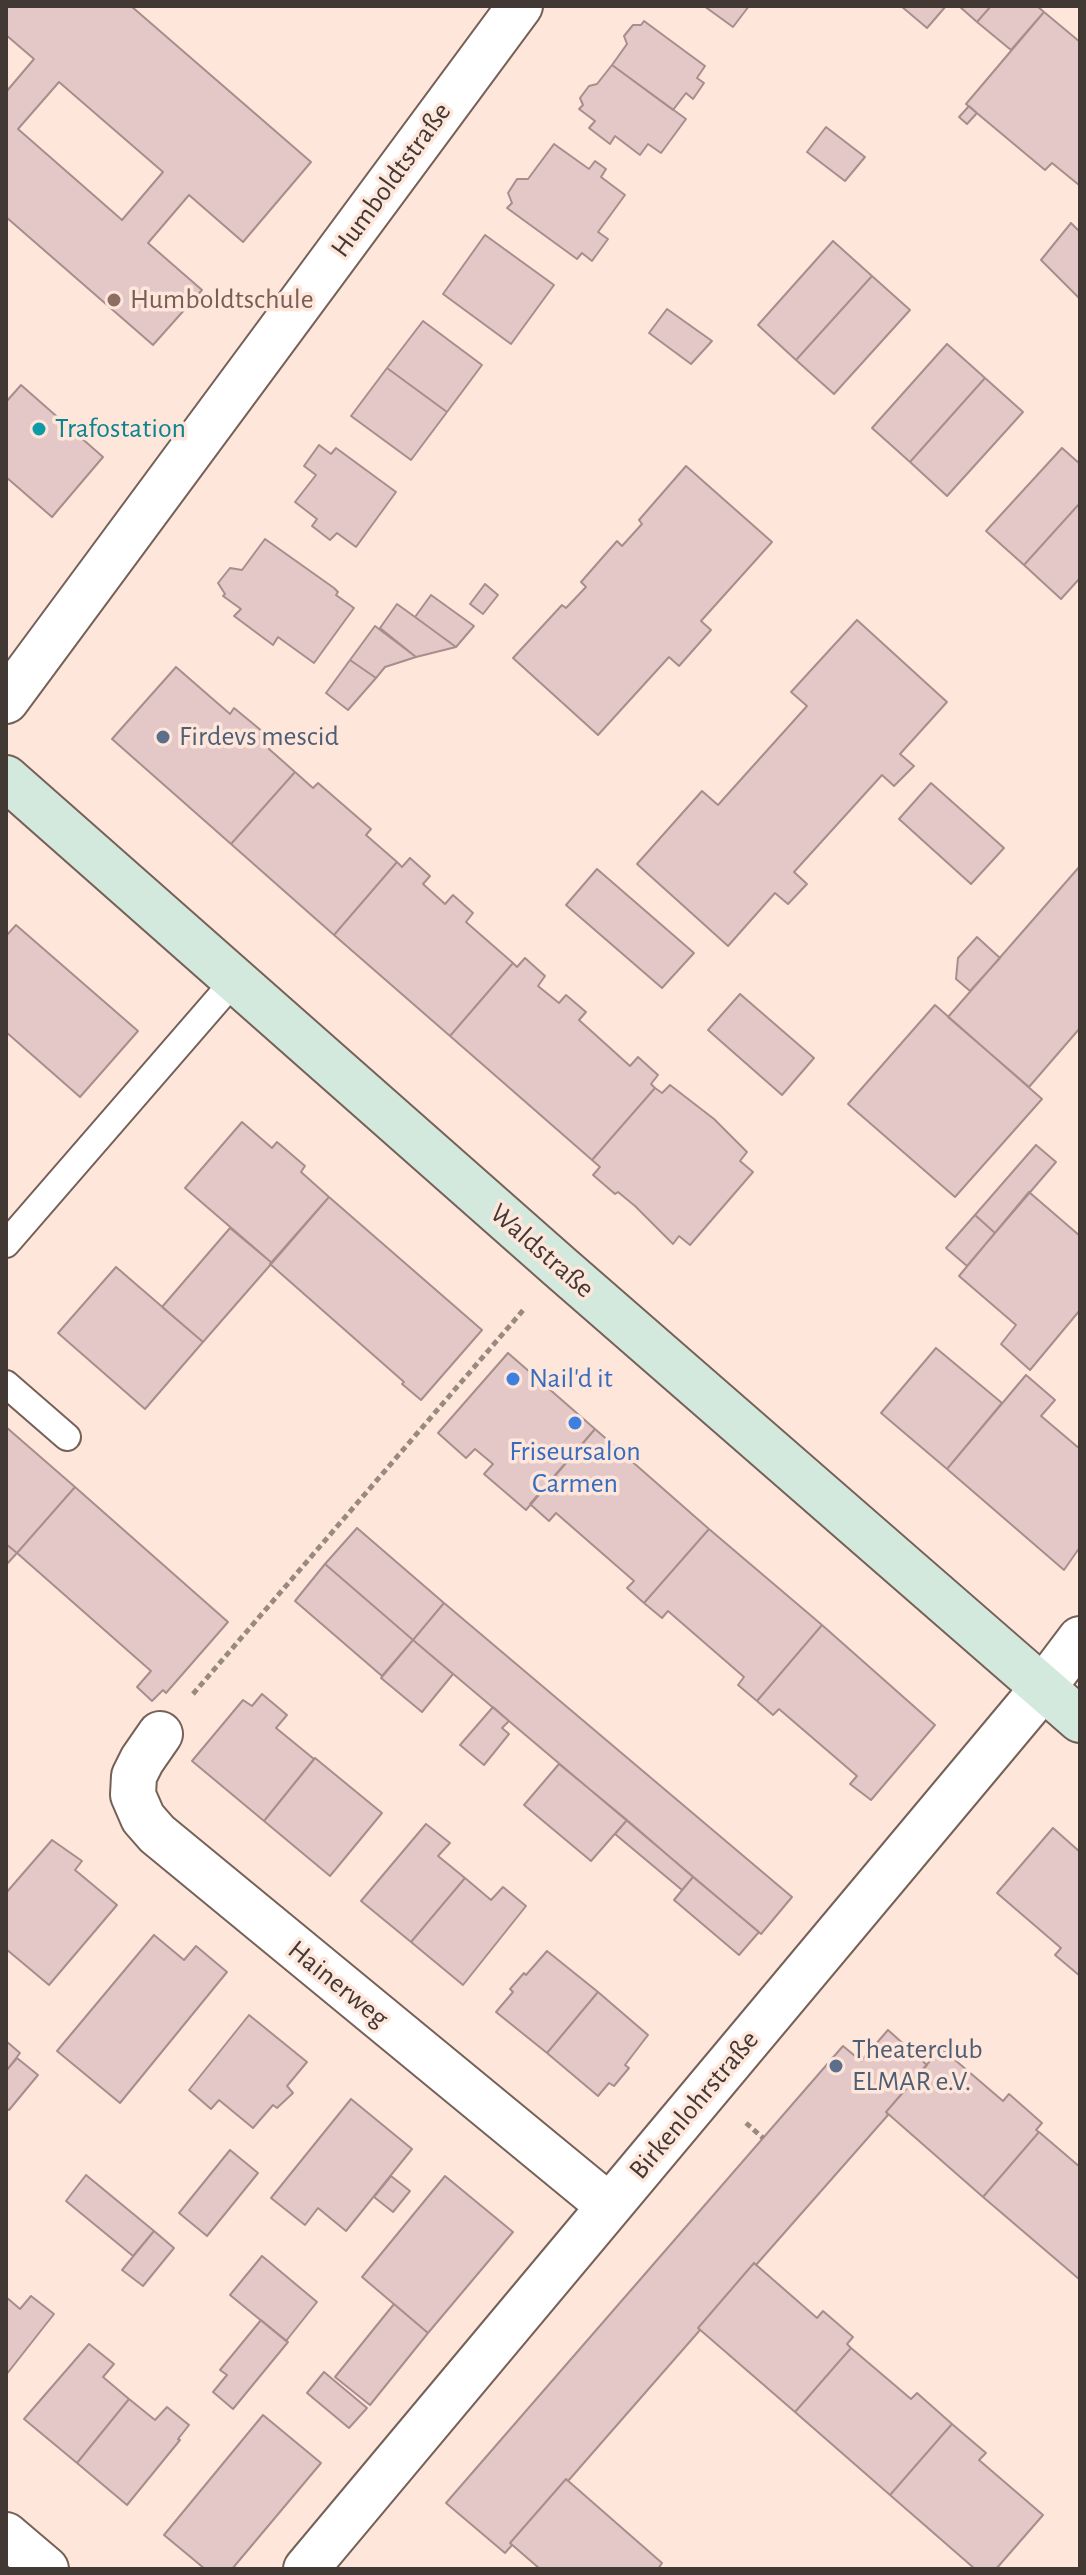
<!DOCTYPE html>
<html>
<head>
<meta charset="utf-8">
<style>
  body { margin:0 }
  #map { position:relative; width:1086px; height:2575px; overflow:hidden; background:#fee6db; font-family:"Alegreya Sans",sans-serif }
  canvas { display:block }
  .frame { position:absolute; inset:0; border:8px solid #423834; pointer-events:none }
</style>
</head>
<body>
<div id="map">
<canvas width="1086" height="2575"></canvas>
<div class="frame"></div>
</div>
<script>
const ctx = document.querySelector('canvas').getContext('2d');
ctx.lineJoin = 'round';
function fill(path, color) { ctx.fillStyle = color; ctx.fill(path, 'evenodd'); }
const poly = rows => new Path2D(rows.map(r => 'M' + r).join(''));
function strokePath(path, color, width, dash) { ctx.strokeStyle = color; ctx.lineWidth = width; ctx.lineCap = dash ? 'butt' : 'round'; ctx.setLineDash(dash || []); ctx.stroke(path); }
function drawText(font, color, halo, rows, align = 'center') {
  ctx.font = font + ' "Alegreya Sans",sans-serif'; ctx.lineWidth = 7; ctx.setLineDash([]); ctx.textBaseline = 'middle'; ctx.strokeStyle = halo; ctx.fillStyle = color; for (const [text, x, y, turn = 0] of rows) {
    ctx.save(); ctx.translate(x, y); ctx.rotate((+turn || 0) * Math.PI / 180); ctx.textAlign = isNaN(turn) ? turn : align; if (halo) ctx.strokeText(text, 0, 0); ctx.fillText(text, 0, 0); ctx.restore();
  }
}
const building = poly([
  [6,6,131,6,311,162,243,242,189,195,148,243,202,290,153,345,6,217,6,92,34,59,6,35,6,6],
  [59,82,163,172,122,220,18,129,59,82],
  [704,6,749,6,733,27,704,6],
  [901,6,946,6,927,28,901,6],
  [959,6,991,6,977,22,959,6],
  [991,6,1037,6,1044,12,1011,50,977,22,991,6],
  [1044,12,1080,42,1079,185,1052,163,1045,170,966,104,1044,12],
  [644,21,705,66,697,78,704,83,693,99,686,93,673,110,612,65,627,44,624,36,633,25,641,25,644,21],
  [612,65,686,119,661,153,648,144,640,155,615,136,610,144,589,128,595,121,579,109,583,105,580,98,589,86,597,84,612,65],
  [969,106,977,113,967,124,959,117,969,106],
  [826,127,865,157,845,181,807,152,826,127],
  [554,144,589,169,595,161,606,169,601,177,625,195,598,232,608,239,592,261,582,253,577,259,507,208,512,203,508,193,517,179,528,179,554,144],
  [1071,223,1080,232,1080,299,1041,260,1071,223],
  [485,235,554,285,511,344,443,294,485,235],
  [833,241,872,276,796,360,758,325,833,241],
  [872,276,910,310,834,394,796,360,872,276],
  [667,309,712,341,691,364,649,333,667,309],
  [423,321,482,365,447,412,387,368,423,321],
  [947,344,985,378,910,462,872,428,947,344],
  [387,368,447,412,411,460,351,416,387,368],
  [985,378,1023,412,947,496,910,462,985,378],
  [21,385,103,457,52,517,6,477,6,402,21,385],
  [319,445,331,454,336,448,396,492,356,547,337,533,330,540,312,526,317,519,295,502,316,475,304,466,319,445],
  [1062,448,1080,464,1080,503,1024,565,986,531,1062,448],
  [686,466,772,542,701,621,711,630,679,666,669,657,598,735,513,658,562,605,566,608,586,587,581,582,617,541,622,546,642,524,639,520,686,466],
  [1080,503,1080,578,1061,599,1024,565,1080,503],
  [265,539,334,588,338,592,336,595,354,608,314,663,278,637,273,645,234,616,241,609,223,596,225,594,218,583,230,568,242,570,265,539],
  [485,584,498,595,483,614,470,604,485,584],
  [431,595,474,626,456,647,415,617,431,595],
  [397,604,415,617,456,647,416,657,380,628,397,604],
  [857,620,947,702,900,754,914,766,894,786,882,775,794,872,807,884,788,904,775,893,728,946,637,864,702,791,718,805,807,706,791,692,857,620],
  [375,626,416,657,385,667,376,678,350,660,375,626],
  [350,660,376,678,348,710,326,693,350,660],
  [176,667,230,714,234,708,274,741,269,749,295,772,231,844,112,739,176,667],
  [295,772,313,788,318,783,371,829,366,835,397,862,334,935,231,844,295,772],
  [931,783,1004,848,971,884,899,819,931,783],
  [410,858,430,876,423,884,445,904,453,895,473,913,466,922,513,963,450,1036,334,935,397,862,402,867,410,858],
  [1080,866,1080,1028,1029,1087,948,1017,1080,866],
  [597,869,694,953,662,988,566,905,597,869],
  [16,925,138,1031,80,1097,6,1032,6,936,16,925],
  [977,937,1000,958,970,991,956,979,958,958,977,937],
  [525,958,545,976,538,986,559,1003,566,995,586,1012,579,1020,630,1066,638,1057,658,1075,651,1084,655,1088,592,1160,450,1036,513,963,517,967,525,958],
  [740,994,814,1058,782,1095,708,1030,740,994],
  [935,1005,1042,1099,955,1197,848,1104,935,1005],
  [670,1085,714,1119,747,1152,740,1161,753,1172,690,1245,679,1236,673,1244,635,1206,618,1192,615,1194,593,1175,600,1167,592,1160,655,1088,662,1093,670,1085],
  [242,1122,272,1148,277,1142,305,1166,301,1172,329,1197,272,1263,185,1188,242,1122],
  [1036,1145,1056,1162,995,1233,975,1215,1036,1145],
  [1029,1192,1080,1236,1080,1310,1030,1370,1001,1344,1016,1325,959,1276,1029,1192],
  [329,1197,482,1330,421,1400,402,1384,404,1382,270,1264,329,1197],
  [975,1215,995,1233,967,1266,946,1248,975,1215],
  [230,1228,272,1263,203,1342,162,1307,230,1228],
  [116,1267,203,1342,145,1409,58,1333,116,1267],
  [936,1348,1002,1403,947,1469,881,1413,936,1348],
  [508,1353,595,1429,526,1510,484,1474,493,1464,475,1449,466,1458,438,1433,508,1353],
  [1026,1375,1055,1400,1041,1416,1080,1449,1080,1547,1064,1570,947,1469,1026,1375],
  [6,1427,75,1487,17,1553,6,1544,6,1427],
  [595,1429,709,1529,644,1603,627,1588,634,1581,556,1513,549,1521,530,1504,595,1429],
  [75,1487,228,1622,166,1693,163,1690,152,1701,137,1687,151,1671,17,1553,75,1487],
  [357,1528,444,1603,413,1640,325,1564,357,1528],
  [709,1529,822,1625,757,1701,738,1685,744,1677,668,1611,662,1618,644,1603,709,1529],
  [6,1544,17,1553,6,1565,6,1544],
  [325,1564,413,1640,382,1676,295,1601,325,1564],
  [444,1603,792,1897,761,1934,413,1640,444,1603],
  [822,1625,935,1725,871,1800,850,1784,857,1776,779,1709,773,1715,757,1701,822,1625],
  [413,1640,453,1674,422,1712,381,1678,413,1640],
  [262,1694,287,1715,276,1728,314,1759,264,1821,192,1761,243,1700,252,1706,262,1694],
  [493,1707,509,1721,502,1728,509,1734,484,1765,460,1745,493,1707],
  [315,1758,382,1813,330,1876,264,1821,315,1758],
  [559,1764,627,1820,591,1861,524,1805,559,1764],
  [627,1820,693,1877,682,1890,615,1834,627,1820],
  [426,1824,450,1843,438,1856,465,1878,411,1942,361,1901,426,1824],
  [1053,1828,1080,1852,1080,1976,1055,1955,1061,1948,997,1893,1053,1828],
  [52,1840,82,1861,75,1870,117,1905,49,1985,6,1949,6,1893,52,1840],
  [693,1877,759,1932,739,1955,674,1900,693,1877],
  [465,1878,491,1900,503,1887,526,1906,463,1985,411,1942,465,1878],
  [154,1935,184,1960,196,1946,227,1972,120,2103,57,2051,154,1935],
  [547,1951,598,1992,547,2053,496,2012,513,1992,510,1989,524,1973,526,1975,547,1951],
  [598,1992,648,2035,625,2065,629,2068,614,2086,609,2083,598,2096,547,2053,598,1992],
  [249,2015,307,2062,287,2086,293,2093,277,2108,273,2105,253,2128,219,2100,211,2109,189,2090,249,2015],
  [888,2030,927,2065,886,2112,888,2115,756,2265,754,2263,698,2328,700,2330,568,2481,566,2479,510,2543,512,2545,505,2553,446,2503,843,2046,861,2061,888,2030],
  [6,2041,20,2053,6,2071,6,2041],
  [941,2048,1003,2101,1009,2094,1042,2123,1036,2130,1039,2132,983,2197,886,2112,941,2048],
  [17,2058,38,2075,9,2110,6,2108,6,2071,17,2058],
  [351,2099,412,2149,346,2231,318,2208,305,2225,271,2198,351,2099],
  [1039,2132,1080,2167,1079,2279,983,2197,1039,2132],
  [230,2150,258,2173,207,2236,179,2213,230,2150],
  [86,2175,154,2231,133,2256,66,2201,86,2175],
  [391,2176,410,2191,393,2212,374,2197,391,2176],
  [445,2176,513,2232,428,2333,362,2277,445,2176],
  [154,2231,174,2248,143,2286,122,2270,154,2231],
  [262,2256,317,2302,286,2341,230,2295,262,2256],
  [754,2263,817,2318,823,2311,853,2337,847,2344,851,2348,795,2412,698,2328,754,2263],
  [31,2296,54,2314,6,2375,6,2297,20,2309,31,2296],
  [394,2304,428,2333,370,2405,335,2377,394,2304],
  [261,2320,288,2342,233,2409,213,2392,227,2375,220,2370,261,2320],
  [89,2344,114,2364,103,2377,129,2399,77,2463,24,2419,89,2344],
  [851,2348,911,2399,917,2393,952,2424,890,2495,795,2412,851,2348],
  [324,2372,367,2408,349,2428,307,2393,324,2372],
  [129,2399,155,2420,167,2407,189,2425,178,2439,180,2440,127,2505,77,2463,129,2399],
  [263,2415,321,2463,232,2569,205,2569,164,2535,263,2415],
  [952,2424,986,2453,979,2460,1043,2515,996,2569,975,2569,890,2495,952,2424],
  [566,2479,662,2563,658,2569,540,2569,510,2543,566,2479]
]);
const path = poly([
  [193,1694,525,1308],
  [746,2123,763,2138]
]);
const lane = poly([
  [6,1244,234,981],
  [6,1384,67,1437]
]);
const street = poly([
  [6,701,520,6],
  [160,1734,142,1760,134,1776,133,1795,143,1818,157,1834,609,2206],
  [6,2535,46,2569],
  [306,2569,1043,1688,1080,1639]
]);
const secondary = poly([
  [6,778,560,1267,1080,1720]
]);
const markers = [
  [114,300,8,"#8d6e63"],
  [39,429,8,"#0f9aa8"],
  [163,737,8,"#5c6f8a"],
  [513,1379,8,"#3f7fe0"],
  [575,1423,8,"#3f7fe0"],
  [836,2066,8,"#5c6f8a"]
];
const streetNames = [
  ["Humboldtstraße",391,180,-54],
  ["Waldstraße",542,1251,41],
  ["Hainerweg",338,1984,39],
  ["Birkenlohrstraße",694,2105,-50]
];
const educationNames = [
  ["Humboldtschule",130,300]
];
const cultureNames = [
  ["Trafostation",55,429]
];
const serviceNames = [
  ["Firdevs mescid",179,737],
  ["Theaterclub",852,2050],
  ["ELMAR e.V.",852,2082]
];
const shopNames = [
  ["Nail'd it",529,1379],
  ["Friseursalon",575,1452,"center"],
  ["Carmen",575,1484,"center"]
];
fill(building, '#e3c8c7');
strokePath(building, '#a78e8d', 2);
strokePath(lane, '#756158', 30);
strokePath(street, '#756158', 48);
strokePath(secondary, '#756158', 48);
strokePath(path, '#998981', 5, [6, 4]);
strokePath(lane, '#fff', 26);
strokePath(street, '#fff', 44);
strokePath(secondary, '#d4e9dd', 44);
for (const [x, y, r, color] of markers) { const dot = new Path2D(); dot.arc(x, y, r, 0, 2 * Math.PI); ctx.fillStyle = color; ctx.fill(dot); strokePath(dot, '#fee6db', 3); }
drawText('28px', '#423834', '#fee6db', streetNames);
drawText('28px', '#785e54', '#fee6db', educationNames, 'left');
drawText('28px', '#0d838f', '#fee6db', cultureNames, 'left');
drawText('28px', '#4e5e75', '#fee6db', serviceNames, 'left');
drawText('28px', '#366cbe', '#fee6db', shopNames, 'left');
</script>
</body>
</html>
